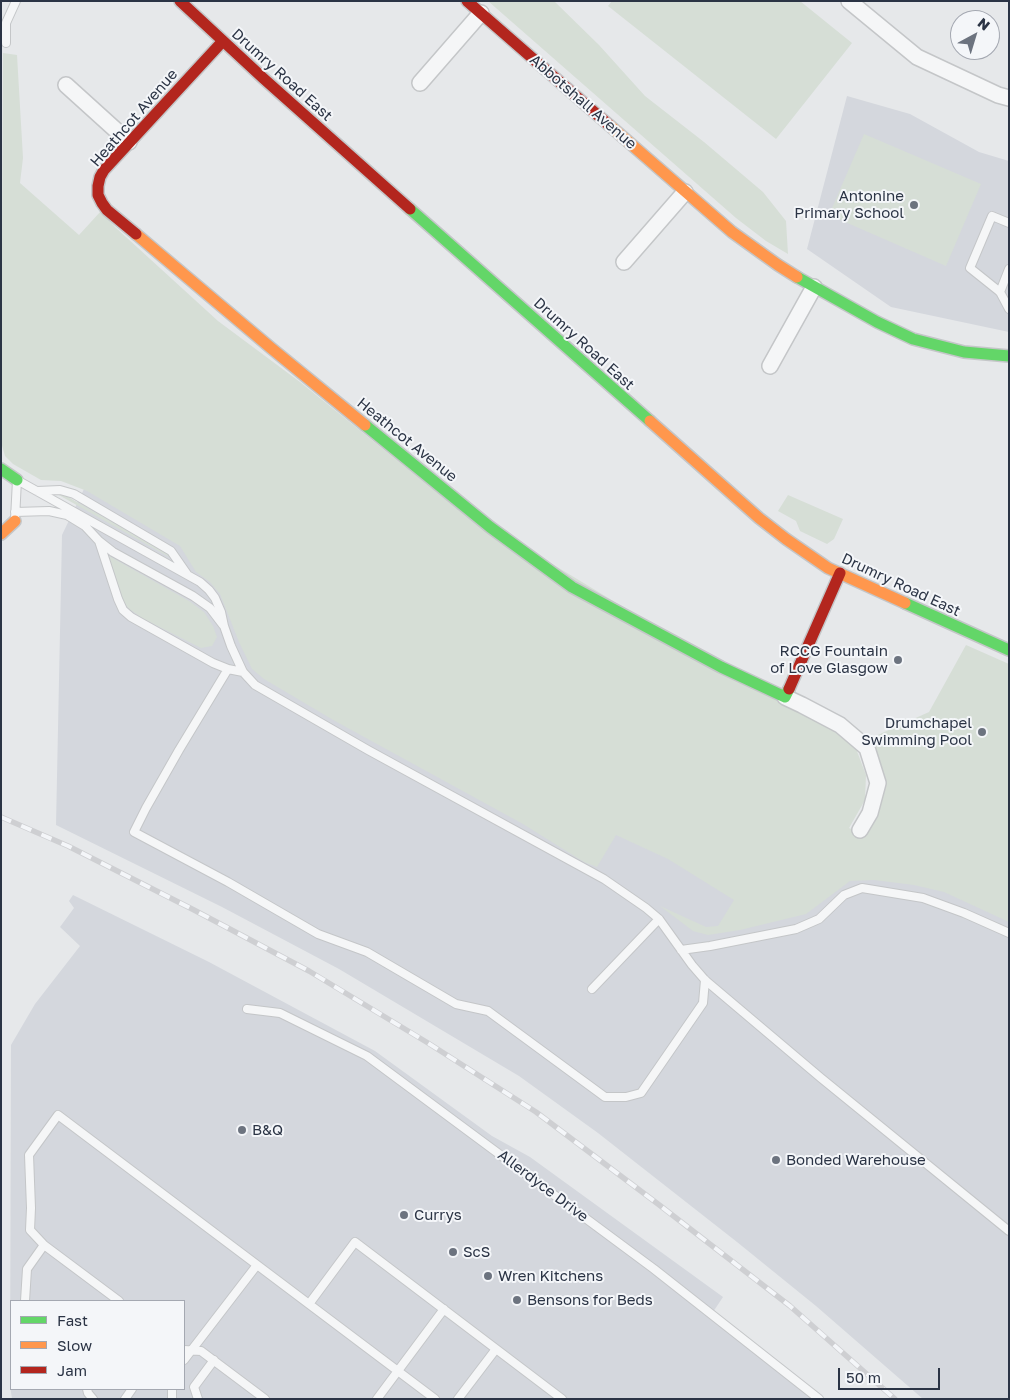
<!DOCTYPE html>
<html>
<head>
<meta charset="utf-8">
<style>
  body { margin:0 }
  #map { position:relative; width:1010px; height:1400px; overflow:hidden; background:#e6e8ea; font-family:"Golos Text",sans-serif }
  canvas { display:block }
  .frame { position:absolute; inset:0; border:2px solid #2b3445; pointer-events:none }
  .legend { position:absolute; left:10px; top:1300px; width:175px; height:90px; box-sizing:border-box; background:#f4f6f9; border:1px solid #a4a8b1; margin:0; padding:6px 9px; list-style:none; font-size:15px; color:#2b3445 }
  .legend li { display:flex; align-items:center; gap:10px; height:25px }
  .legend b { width:25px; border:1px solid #a4a8b1 }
  .north { position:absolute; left:950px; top:10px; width:50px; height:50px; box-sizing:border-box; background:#f4f6f9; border:1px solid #a4a8b1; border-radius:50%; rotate:39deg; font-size:14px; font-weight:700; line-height:20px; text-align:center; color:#2b3445 }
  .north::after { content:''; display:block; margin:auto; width:18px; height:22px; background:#6c737f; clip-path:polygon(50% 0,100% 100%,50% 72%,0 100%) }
  .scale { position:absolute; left:838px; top:1368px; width:102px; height:22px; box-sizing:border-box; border:2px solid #2b3445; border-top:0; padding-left:6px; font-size:15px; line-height:18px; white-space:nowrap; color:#2b3445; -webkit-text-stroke:4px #f4f6f9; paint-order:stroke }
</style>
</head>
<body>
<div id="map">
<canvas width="1010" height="1400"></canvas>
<div class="frame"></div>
<ul class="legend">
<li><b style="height:6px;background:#63d668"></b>Fast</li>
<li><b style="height:6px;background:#ff974d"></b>Slow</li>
<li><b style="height:6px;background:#b3261e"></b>Jam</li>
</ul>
<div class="north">N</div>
<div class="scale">50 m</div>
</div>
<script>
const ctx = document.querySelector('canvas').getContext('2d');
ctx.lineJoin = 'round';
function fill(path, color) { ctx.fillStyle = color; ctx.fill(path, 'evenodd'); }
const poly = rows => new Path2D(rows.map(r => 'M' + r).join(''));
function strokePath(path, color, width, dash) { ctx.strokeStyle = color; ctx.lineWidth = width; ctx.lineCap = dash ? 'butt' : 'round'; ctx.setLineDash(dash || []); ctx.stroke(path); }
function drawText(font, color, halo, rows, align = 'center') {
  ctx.font = font + ' "Golos Text",sans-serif'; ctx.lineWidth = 4; ctx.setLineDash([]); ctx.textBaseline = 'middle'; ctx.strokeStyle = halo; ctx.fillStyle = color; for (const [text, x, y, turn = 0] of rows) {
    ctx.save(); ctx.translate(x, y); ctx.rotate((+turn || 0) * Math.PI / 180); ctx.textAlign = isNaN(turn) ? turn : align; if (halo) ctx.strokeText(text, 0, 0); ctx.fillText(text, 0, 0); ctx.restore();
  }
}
const built = poly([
  [847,96,910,114,979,152,1009,161,1009,332,891,307,807,249],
  [84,489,850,831,1009,911,1009,1399,923,1399,816,1306,737,1242,598,1133,519,1076,339,969,222,907,56,825,62,535],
  [73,895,209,962,375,1051,492,1136,530,1157,723,1297,711,1315,813,1399,12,1399,10,1385,11,1045,35,1004,80,946,60,927,74,908,69,901],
  [11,1301,184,1301,184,1389,11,1389]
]);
const green = poly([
  [488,1,554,1,599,45,645,96,704,142,763,192,786,221,788,254,766,241,736,218],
  [612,1,800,1,852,43,776,139,608,6],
  [3,53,17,55,23,158,20,183,79,235,101,211,115,227,218,321,300,382,445,499,785,705,839,730,855,746,866,775,865,800,849,828,865,835,884,785,878,756,871,738,929,712,966,645,1009,664,1009,922,944,892,914,885,874,880,850,881,806,914,740,930,708,935,693,931,660,906,706,927,718,926,734,900,668,859,616,835,597,867,584,862,523,824,335,721,264,679,252,669,239,642,220,594,210,582,196,572,180,546,87,491,61,481,41,480,13,464,5,456,1,442],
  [864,134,981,184,946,266,829,215],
  [57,494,68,497,166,552,171,558],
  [788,495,843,519,834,539,827,544,800,531,796,521,778,511],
  [109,556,189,601,204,612,213,626,217,637,212,646,201,648,142,618,128,608,122,599]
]);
const lane = poly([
  [6,43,6,23,16,1],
  [1009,223,992,216,970,268,1000,292,1009,309],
  [1000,292,1009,269],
  [37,491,60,490,74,494,171,551,187,574],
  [15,512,49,511,67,515,85,526,99,541,118,599,123,610,131,617,213,663,228,669,243,672],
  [15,519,17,480,200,582,209,590,215,598,221,612,224,626,231,646,243,672,255,685,368,750,604,879,646,908,659,919,692,965,705,980,821,1078,1009,1231],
  [99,541,113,552,193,596,210,608,223,625],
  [228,669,179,750,146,808,134,832,228,882,318,934,367,952,456,1004,488,1011,605,1097,626,1097,641,1093,703,1003,705,980],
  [681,950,710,946,796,929,819,919,844,895,862,888,923,898,964,913,1009,933],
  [592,989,659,919],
  [247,1009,280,1013,367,1056,654,1269,819,1399],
  [25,1301,27,1269,44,1245],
  [119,1301,44,1245,30,1230,31,1208,29,1155,58,1115,435,1399],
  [309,1304,355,1242,562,1399],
  [184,1350,201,1351,265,1399],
  [184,1360,257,1265],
  [87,1389,88,1393,93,1399],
  [172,1389,172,1399],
  [125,1399,132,1389],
  [198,1399,194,1387,214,1360],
  [377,1399,444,1309],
  [458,1399,496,1349]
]);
const street = poly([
  [849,1,917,57,998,95,1009,98],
  [420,83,481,13],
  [66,85,129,142],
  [624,262,685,192],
  [770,366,814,287],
  [785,697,802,705,840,725,867,748,878,783,870,813,860,830]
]);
const fast = poly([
  [410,209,650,421],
  [797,277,877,322,913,339,964,352,1009,356],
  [365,425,490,527,572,587,721,667,785,697,789,689],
  [1,469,17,480],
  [905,603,1009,650]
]);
const slow = poly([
  [609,125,732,232,778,265,797,277],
  [136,234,271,348,365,425],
  [650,421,759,518,786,539,828,568,905,603],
  [1,534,15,521]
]);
const jam = poly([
  [180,1,263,78,410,209],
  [467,1,609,125],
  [136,234,107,210,102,203,98,195,98,186,100,177,104,170,222,42],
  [789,689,840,573]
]);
const rail = poly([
  [1,817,68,846,194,910,309,971,428,1043,536,1112,658,1204,790,1306,895,1399]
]);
const markers = [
  [914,205,5,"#6c737f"],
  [898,660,5,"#6c737f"],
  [982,732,5,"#6c737f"],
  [242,1130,5,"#6c737f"],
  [776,1160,5,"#6c737f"],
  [404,1215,5,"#6c737f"],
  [453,1252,5,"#6c737f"],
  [488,1276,5,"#6c737f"],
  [517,1300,5,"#6c737f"]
];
const streetNames = [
  ["Drumry Road East",282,75,42],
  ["Abbotshall Avenue",583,102,41],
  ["Heathcot Avenue",134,118,-49],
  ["Drumry Road East",584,344,42],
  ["Heathcot Avenue",407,440,39],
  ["Drumry Road East",901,585,25],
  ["Allerdyce Drive",543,1186,37]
];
const poiNames = [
  ["Antonine",904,196,"right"],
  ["Primary School",904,213,"right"],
  ["RCCG Fountain",888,651,"right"],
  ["of Love Glasgow",888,668,"right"],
  ["Drumchapel",972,723,"right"],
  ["Swimming Pool",972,740,"right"],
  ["B&Q",252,1130],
  ["Bonded Warehouse",786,1160],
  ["Currys",414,1215],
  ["ScS",463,1252],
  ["Wren Kitchens",498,1276],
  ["Bensons for Beds",527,1300]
];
fill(built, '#d4d7dd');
fill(green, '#d6ded6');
strokePath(lane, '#c4c6c8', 10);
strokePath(street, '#c4c6c8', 18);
strokePath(fast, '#c4c6c8', 14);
strokePath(slow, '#c4c6c8', 14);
strokePath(jam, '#c4c6c8', 14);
strokePath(lane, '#f5f6f7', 8);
strokePath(street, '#f5f6f7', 15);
strokePath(fast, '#63d668', 11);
strokePath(slow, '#ff974d', 11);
strokePath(jam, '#b3261e', 11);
strokePath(rail, '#cecfd2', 5.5);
strokePath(rail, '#f4f6f9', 4, [11]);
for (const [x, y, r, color] of markers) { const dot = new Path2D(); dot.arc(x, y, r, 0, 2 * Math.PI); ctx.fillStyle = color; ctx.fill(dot); strokePath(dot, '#f4f6f9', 2); }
drawText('15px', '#2b3445', '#f4f6f9', streetNames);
drawText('15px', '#2b3445', '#f4f6f9', poiNames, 'left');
</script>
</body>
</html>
